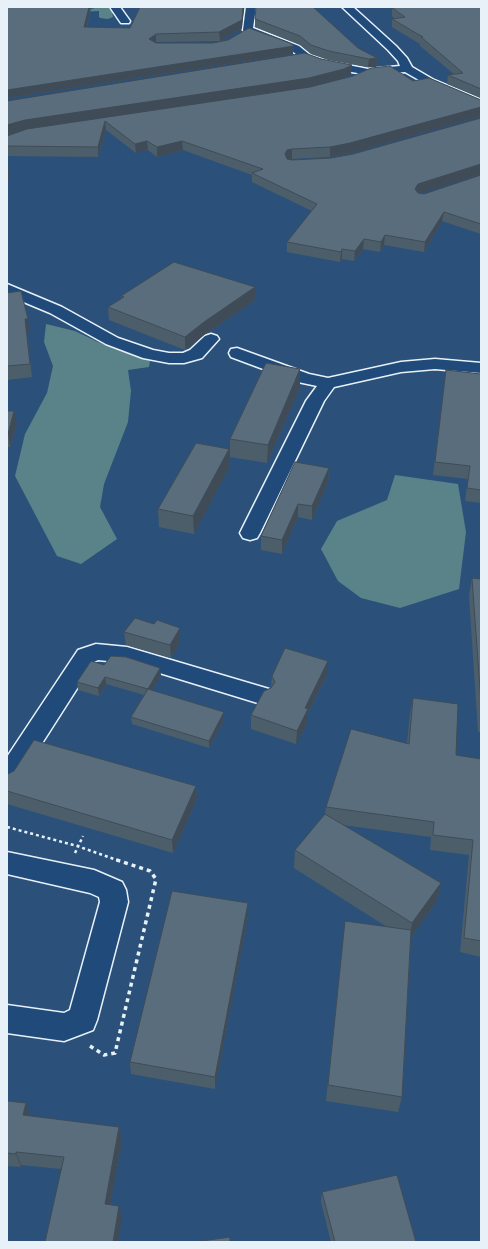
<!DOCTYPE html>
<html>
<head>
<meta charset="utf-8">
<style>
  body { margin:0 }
  #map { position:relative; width:488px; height:1249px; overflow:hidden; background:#2b517a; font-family:Kalam,sans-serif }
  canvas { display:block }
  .frame { position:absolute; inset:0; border:8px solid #e8f1f8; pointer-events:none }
</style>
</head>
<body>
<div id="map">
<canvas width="488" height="1249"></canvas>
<div class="frame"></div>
</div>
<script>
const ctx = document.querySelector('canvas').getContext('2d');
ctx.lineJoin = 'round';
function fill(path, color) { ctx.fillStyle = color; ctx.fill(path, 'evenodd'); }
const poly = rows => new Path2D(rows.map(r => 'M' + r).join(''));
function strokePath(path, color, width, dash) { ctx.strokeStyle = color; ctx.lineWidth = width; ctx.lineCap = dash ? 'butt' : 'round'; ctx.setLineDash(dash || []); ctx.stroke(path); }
const green = poly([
  [97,7,108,7,112,12,113,17,108,19,100,18,99,17,99,11,77,12,77,10,92,9],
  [46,324,75,331,98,342,150,361,149,367,128,370,131,391,128,422,104,484,100,507,117,539,81,564,57,556,15,476,25,434,47,393,53,366,44,342],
  [395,475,458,484,466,532,459,589,400,608,361,598,338,581,321,549,337,521,387,500]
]);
const pathFar1 = poly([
  [7,827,77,846,117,860],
  [75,853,83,836]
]);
const path = poly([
  [90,1046,104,1055,115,1053,156,879,150,871,114,859]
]);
const minor = poly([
  [110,7,120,7,130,21,129,23,121,23,110,7],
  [246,7,256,7,253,28,299,46,310,55,328,61,368,69,400,66,398,61,388,50,342,7,353,7,396,46,407,58,412,67,434,80,481,100,481,108,426,84,405,72,368,75,325,67,302,59,291,50,244,32,243,30,246,7],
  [7,284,62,307,118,338,153,350,169,353,183,353,190,350,205,336,211,334,217,336,219,339,202,358,184,363,169,363,143,358,106,344,50,313,7,295,7,284],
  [237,348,309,374,328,378,401,362,435,359,481,363,481,373,435,369,401,372,334,387,324,401,260,533,257,538,250,540,243,538,240,533,306,401,317,386,298,382,231,357,229,353,231,349,237,348],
  [96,644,127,647,269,689,273,695,269,701,261,704,127,663,98,660,94,662,16,784,7,787,7,757,78,650,96,644],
  [7,852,94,870,122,882,126,890,128,902,97,1020,93,1030,64,1041,7,1033,7,1005,64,1013,70,1010,100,902,99,897,90,893,7,874,7,852]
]);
const wall = poly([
  [91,7,87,27,130,28,242,28,220,41,156,42,155,43,293,54,7,98],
  [396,7,481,7,481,98,447,84,448,75,454,74,420,46,420,44,392,27,392,19,395,19,392,16,392,8,397,8],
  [255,19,358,48,377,58,376,67,368,67,328,60,311,54,300,45,255,27],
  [413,81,481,100,481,116,350,153,330,157,292,159,288,159,292,160,331,158,353,154,481,118,481,174,418,193,424,194,481,175,481,234,442,221,424,252,384,245,380,252,363,249,354,261,342,259,340,262,287,252,287,242,312,211,252,182,252,175,183,150,157,157,148,150,136,153,106,130,98,157,7,156,7,136,27,129],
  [255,287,255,300,204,335,185,350,109,320,108,307,121,299,121,296],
  [7,293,30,332,27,332,32,377,7,380],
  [446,370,481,374,481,503,465,501,468,479,433,475],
  [300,387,267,463,230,457,230,439],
  [7,411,17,424,10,447,7,447],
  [229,468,194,534,159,527,158,509],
  [329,468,328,482,312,520,298,517,282,554,261,550,261,536],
  [472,578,481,579,481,732,478,732,469,596],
  [154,624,180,628,180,642,171,658,126,645,124,632],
  [104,665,161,675,152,690,224,720,209,748,132,724,131,717,144,695,106,684,99,696,78,690,77,682],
  [327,675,307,715,307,723,296,744,251,729,251,715,271,687,272,676],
  [413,698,456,755,481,759,481,957,460,952,469,855,430,850,431,837,343,825,441,883,437,901,411,937,402,1097,398,1112,326,1101,345,921,387,927,294,868,295,850,325,814,326,807,407,743,410,714],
  [7,775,196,786,197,799,173,853,7,804],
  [248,903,248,916,215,1089,131,1074,130,1062],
  [7,1101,26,1103,30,1116,119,1127,122,1141,110,1204,122,1218,61,1169,21,1165,21,1167,7,1166],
  [322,1192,416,1242,331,1242,321,1202]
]);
const shadedWall = poly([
  [89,7,91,7,85,35,84,27],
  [243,7,244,7,242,28,220,41,219,32],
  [156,34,156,42,150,48,149,39],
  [294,46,293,54,7,98,7,90],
  [377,58,376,67,368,67,369,59],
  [352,65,351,74,343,78,309,87,26,129,7,135,7,125,25,120],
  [481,107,481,116,350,153,330,157,330,147],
  [105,121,106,130,98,157,98,147],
  [147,141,148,150,136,153,135,144],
  [182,141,183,150,157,157,157,147],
  [292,149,292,159,287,160,285,154,287,150],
  [481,164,481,174,417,194,415,189,418,184],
  [7,170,9,170,10,179,7,179],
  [444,212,442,221,424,252,425,242],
  [385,235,384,245,380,252,381,242],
  [364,239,363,249,354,261,355,251],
  [342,249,342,259,340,262,341,252],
  [255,287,255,300,204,335,185,350,185,337,204,322],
  [25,319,28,319,30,332,27,332,32,377],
  [300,369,300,387,267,463,268,445],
  [14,411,17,424,10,447,8,434],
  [229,449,229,468,194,534,193,516],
  [329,468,328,482,312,520,312,506],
  [298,504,298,517,282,554,282,540],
  [180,628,180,642,171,658,170,645],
  [328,661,327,675,307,715,307,723,296,744,297,731,305,708],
  [160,668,161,675,149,696,148,689],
  [105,677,106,684,99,696,98,688],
  [224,712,224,720,209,748,209,741],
  [196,786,197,799,173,853,172,840],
  [441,883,437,901,409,940,412,923],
  [248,903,248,916,215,1089,215,1077],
  [26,1103,31,1117,23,1115],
  [119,1127,122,1141,108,1216,105,1204],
  [16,1152,21,1165,21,1167,16,1154],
  [119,1206,122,1218,118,1242,113,1242]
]);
const building = poly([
  [7,7,89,7,84,27,130,28,140,7,243,7,242,20,219,32,156,34,149,39,156,43,213,43,228,40,249,28,290,43,294,46,7,90,7,7],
  [256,7,313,7,358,48,377,58,369,59,329,51,311,45,300,36,255,19,256,7],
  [402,7,481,7,481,89,448,75,463,73,421,37,423,37,392,19,405,17,392,8,402,7],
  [305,53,321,59,352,65,344,69,309,78,25,120,7,125,7,101,305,53],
  [390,66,413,81,429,78,481,100,481,107,350,143,330,147,292,149,287,150,285,154,287,159,292,160,331,158,353,154,481,118,481,164,418,184,415,189,418,193,424,194,481,175,481,224,444,212,425,242,385,235,381,242,364,239,355,251,342,249,341,252,287,242,317,204,252,173,263,169,182,141,157,147,147,141,135,144,105,121,98,147,7,146,7,136,27,129,310,87,353,76,371,68,390,66],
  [7,164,9,170,7,170,7,164],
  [174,262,255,287,204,322,185,337,108,307,124,297,121,296,174,262],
  [21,291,28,319,25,319,30,364,7,366,7,293,21,291],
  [266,363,300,369,268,445,230,439,266,363],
  [446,370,481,374,481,490,467,488,470,466,435,462,446,370],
  [7,411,14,411,8,434,7,434,7,411],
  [196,443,229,449,193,516,158,509,196,443],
  [295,462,329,468,312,506,298,504,282,540,261,536,295,462],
  [472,578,481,579,481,703,472,578],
  [135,618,154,624,157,620,180,628,170,645,124,632,135,618],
  [285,648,328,661,305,708,308,709,297,731,251,715,264,691,271,688,275,682,272,676,285,648],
  [111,656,126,657,160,668,148,689,105,677,98,688,77,682,91,661,104,665,111,656],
  [148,689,224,712,209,741,131,717,148,689],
  [413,698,458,704,456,755,481,759,481,941,464,938,473,840,433,835,434,822,326,807,351,729,409,744,413,698],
  [34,740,196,786,172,840,7,791,7,775,8,774,14,771,34,740],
  [325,814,441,883,412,923,295,850,325,814],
  [172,891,248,903,215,1077,130,1062,172,891],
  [345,921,411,930,402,1097,328,1085,345,921],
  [7,1101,26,1103,23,1115,119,1127,105,1204,119,1206,113,1242,45,1242,64,1157,16,1152,16,1154,7,1153,7,1101],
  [397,1175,416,1242,335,1242,322,1192,397,1175],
  [230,1237,230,1242,195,1242,230,1237]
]);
fill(green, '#5a8389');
strokePath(minor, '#e8f1f8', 3);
strokePath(pathFar1, '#e8f1f8', 2.5, [3, 3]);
strokePath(path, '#e8f1f8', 3.5, [4, 4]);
fill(minor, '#1f4a7a');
fill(wall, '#4d5e6b');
fill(shadedWall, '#3f4c57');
fill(building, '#5a6d7c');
strokePath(building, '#3f4c57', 1);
</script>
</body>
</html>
